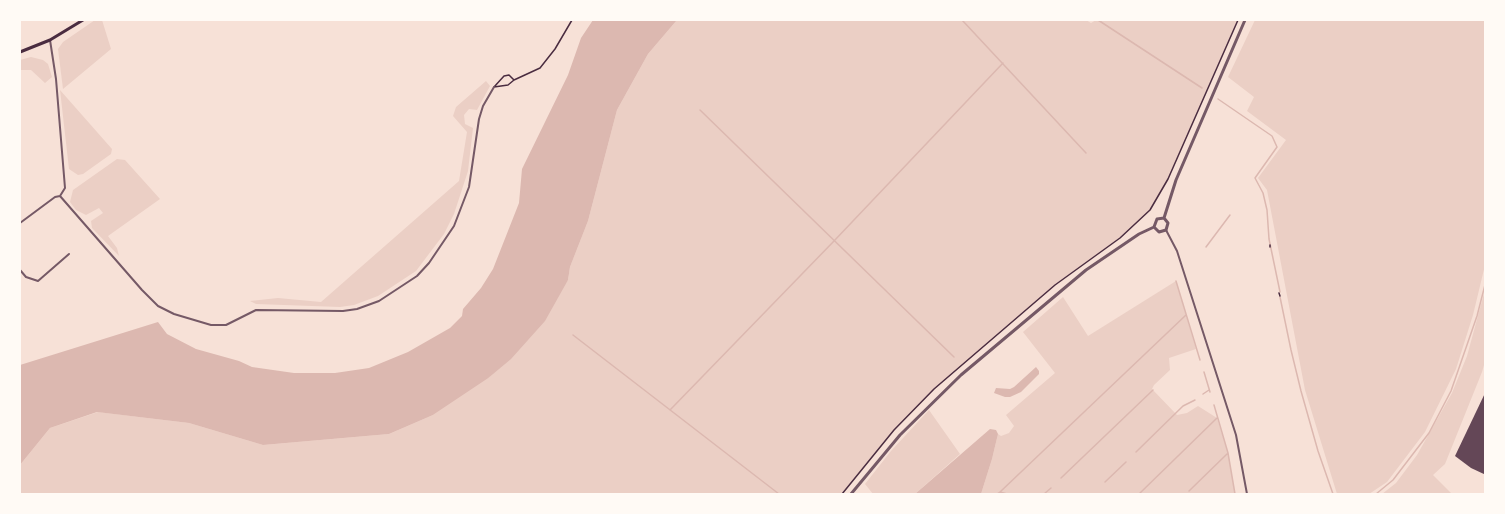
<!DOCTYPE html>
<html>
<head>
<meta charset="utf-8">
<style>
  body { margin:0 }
  #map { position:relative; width:1505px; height:514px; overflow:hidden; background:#f7e1d7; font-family:"Source Serif 4",serif }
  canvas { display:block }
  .frame { position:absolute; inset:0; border:21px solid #fffaf5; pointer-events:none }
</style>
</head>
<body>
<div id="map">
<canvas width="1505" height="514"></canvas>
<div class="frame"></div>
</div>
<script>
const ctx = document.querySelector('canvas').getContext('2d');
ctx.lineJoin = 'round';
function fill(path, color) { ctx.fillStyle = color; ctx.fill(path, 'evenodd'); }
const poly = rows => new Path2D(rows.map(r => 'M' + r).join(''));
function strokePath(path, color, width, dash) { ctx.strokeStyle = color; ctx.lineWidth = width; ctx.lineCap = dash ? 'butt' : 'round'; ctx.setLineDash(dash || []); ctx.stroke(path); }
const green = poly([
  [95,20,102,20,111,49,63,89,58,49,63,42],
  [677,20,1086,20,1091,23,1096,20,1238,20,1168,179,1150,210,1120,238,1055,285,935,389,894,430,842,494,20,494,20,465,50,428,98,412,189,423,263,445,389,434,433,415,487,379,568,280,570,267,588,221,617,110,648,54],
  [1255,20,1485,20,1486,261,1473,315,1456,369,1425,432,1387,482,1369,494,1337,494,1305,390,1267,190,1258,178,1286,140,1247,111,1254,97,1228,77],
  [31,57,43,60,48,64,52,77,45,83,31,70,20,70,20,60],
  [486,81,490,86,477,110,469,109,464,115,465,124,473,128,468,171,454,214,444,234,416,271,378,296,354,305,340,307,256,304,250,301,278,298,321,302,459,181,467,132,453,116,456,107],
  [60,90,112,149,111,154,83,174,78,175,69,169],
  [117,159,125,160,160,199,108,236,117,248,119,256,92,228,91,221,103,213,99,208,86,215,76,210,70,202,73,190],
  [1176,281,1196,349,1169,358,1170,370,1154,385,1152,389,1177,415,1187,413,1198,406,1217,418,1228,453,1235,494,981,494,992,459,998,434,1001,436,1009,433,1014,426,1006,415,1055,373,1023,332,1063,297,1088,336],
  [1485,290,1486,358,1482,372,1445,464,1433,475,1452,494,1382,494,1396,483,1417,455,1452,393,1467,356],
  [929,410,960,454,915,494,873,494,865,484,891,451]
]);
const water = poly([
  [593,20,677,20,648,54,617,110,588,221,570,267,568,280,545,321,511,359,487,379,433,415,389,434,263,445,189,423,97,412,50,428,20,465,20,365,158,322,167,334,196,349,239,361,252,367,294,373,335,373,369,368,408,352,450,328,462,316,463,309,481,288,493,269,519,203,522,169,568,75,581,38],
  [1036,367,1039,371,1039,374,1021,392,1010,397,1005,397,994,393,996,388,1010,389,1014,387],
  [990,429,996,430,998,434,992,459,981,494,915,494]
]);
const stream = poly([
  [962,20,1086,153],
  [1098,20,1202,88],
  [1218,99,1272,136,1277,147,1255,178,1263,193,1267,210,1269,239,1280,292],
  [700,110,954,357],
  [1206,247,1230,215],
  [1176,281,1200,360],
  [1280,297,1291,350,1301,391,1318,451,1333,494],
  [573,335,779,494],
  [1204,372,1210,392],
  [1203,394,1209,390],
  [1214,405,1228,453,1235,494],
  [670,410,834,241,1003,63],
  [1136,452,1183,406,1195,400],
  [1061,478,1153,390],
  [1105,482,1126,462],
  [1189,491,1227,454],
  [1000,492,1186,315],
  [997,494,1000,492,1007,494],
  [1044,494,1051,488],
  [1139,494,1217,418],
  [1376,494,1393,480,1429,433,1451,391,1477,316,1486,281]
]);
const building = poly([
  [1486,391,1486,475,1471,468,1455,456]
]);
const path = poly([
  [509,75,514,80,508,85,494,87,504,76,509,75],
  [514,80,540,68,555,49,572,20],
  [1270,245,1270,247],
  [1279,293,1280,296],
  [842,494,894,430,934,389,1055,285,1120,238,1150,210,1168,179,1238,20]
]);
const minor = poly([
  [60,196,142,290,158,306,174,314,211,325,226,325,256,310,343,311,357,309,379,301,417,276,429,263,454,226,469,187,479,119,483,106,494,87],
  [20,223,55,197,60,196,65,188,56,79,50,40],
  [1166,230,1177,251,1236,435,1247,494],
  [20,270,26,277,38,281,69,254]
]);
const tertiary = poly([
  [1164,218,1176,180,1245,20],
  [1154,227,1159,232,1166,230,1168,223,1164,218],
  [1154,227,1157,219,1164,218],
  [851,494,900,435,961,375,1086,270,1139,234,1154,227]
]);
const secondary = poly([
  [20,52,50,40,83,20]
]);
fill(green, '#ebcfc5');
fill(water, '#dcb8b0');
strokePath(stream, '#dcb8b0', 1.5);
fill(building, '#644757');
strokePath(path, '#4a2c40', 1.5);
strokePath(minor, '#755966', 2);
strokePath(tertiary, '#755966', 3);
strokePath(secondary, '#4a2c40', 3);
</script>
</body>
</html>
